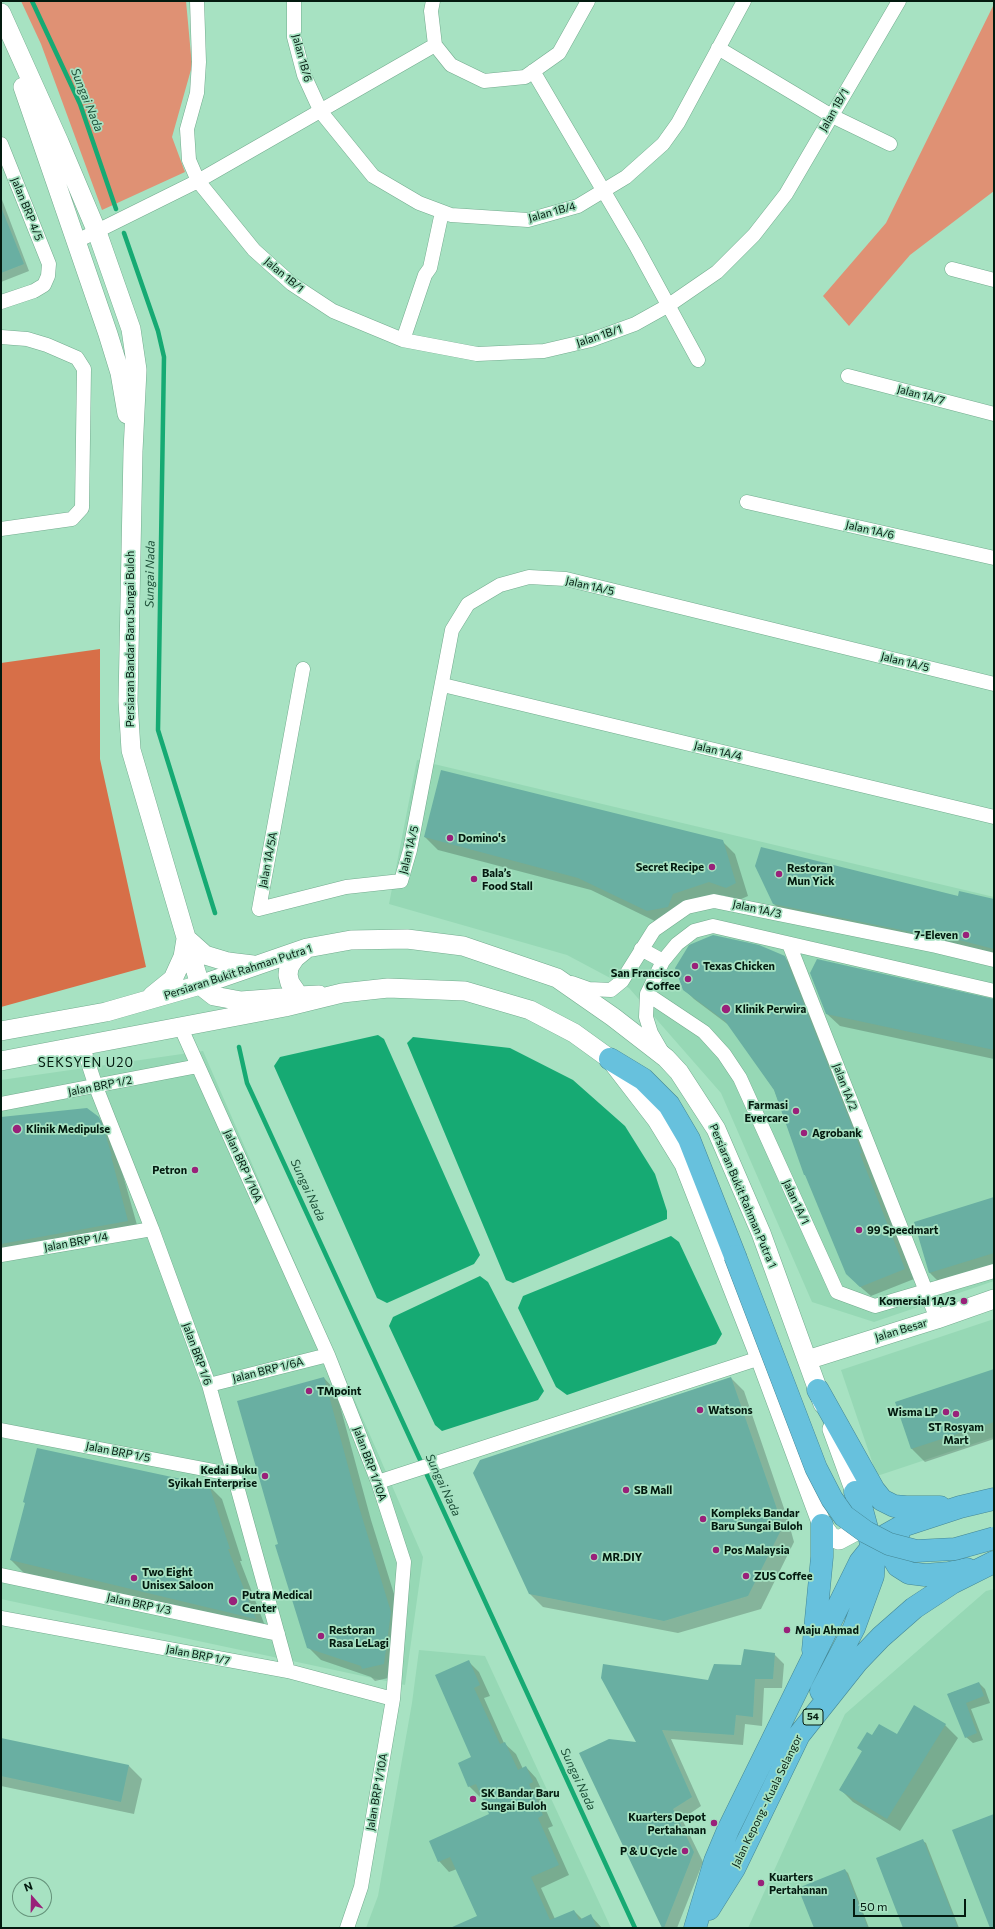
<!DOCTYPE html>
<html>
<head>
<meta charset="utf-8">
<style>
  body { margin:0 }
  #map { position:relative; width:995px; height:1929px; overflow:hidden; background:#a7e2c2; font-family:Commissioner,sans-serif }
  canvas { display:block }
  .frame { position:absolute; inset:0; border:2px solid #031a0f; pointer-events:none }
  .north { position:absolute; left:12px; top:1877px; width:40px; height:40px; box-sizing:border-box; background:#a7e2c2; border:1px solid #65927a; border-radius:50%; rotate:340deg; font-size:11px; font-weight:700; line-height:16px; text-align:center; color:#031a0f }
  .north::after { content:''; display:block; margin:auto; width:14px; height:18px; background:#99217a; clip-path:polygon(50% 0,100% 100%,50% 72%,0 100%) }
  .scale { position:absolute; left:853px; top:1899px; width:113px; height:18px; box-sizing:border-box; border:2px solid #031a0f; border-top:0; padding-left:5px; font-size:12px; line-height:14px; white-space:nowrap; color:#031a0f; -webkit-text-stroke:3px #a7e2c2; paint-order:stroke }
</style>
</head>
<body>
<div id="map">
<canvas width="995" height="1929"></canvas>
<div class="frame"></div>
<div class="north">N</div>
<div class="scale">50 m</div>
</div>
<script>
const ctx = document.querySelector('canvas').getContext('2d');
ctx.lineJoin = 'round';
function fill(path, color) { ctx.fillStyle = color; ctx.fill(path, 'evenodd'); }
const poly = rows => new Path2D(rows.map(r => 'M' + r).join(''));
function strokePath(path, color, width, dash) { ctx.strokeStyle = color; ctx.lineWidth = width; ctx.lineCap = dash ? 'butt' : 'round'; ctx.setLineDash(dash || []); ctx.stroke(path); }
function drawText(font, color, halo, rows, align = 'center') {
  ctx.font = font + ' Commissioner,sans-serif'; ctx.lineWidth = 3.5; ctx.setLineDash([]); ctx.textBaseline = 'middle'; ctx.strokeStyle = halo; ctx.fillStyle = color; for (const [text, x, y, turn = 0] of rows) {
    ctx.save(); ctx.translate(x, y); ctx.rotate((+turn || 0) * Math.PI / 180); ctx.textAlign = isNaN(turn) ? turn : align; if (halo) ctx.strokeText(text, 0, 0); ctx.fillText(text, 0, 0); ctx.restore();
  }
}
const built = poly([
  [417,760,994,897,994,1281,874,1322,812,1302,721,1093,629,988,567,955,389,904],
  [203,1051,423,1557,405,1685,1,1599,1,1080],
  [994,1319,994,1437,877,1476,841,1370],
  [994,1589,994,1928,748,1928,845,1714,986,1591],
  [419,1650,485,1656,611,1928,366,1928,378,1896,412,1703]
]);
const green = poly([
  [21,1,186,1,192,66,172,137,185,172,102,210,41,44],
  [994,4,994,191,910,255,849,326,823,296,886,223]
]);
const forest = poly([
  [100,649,100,759,146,967,1,1007,1,663]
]);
const water = poly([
  [378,1035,384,1039,480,1255,474,1264,387,1303,377,1298,274,1066,280,1057],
  [413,1037,510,1048,573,1080,625,1126,655,1174,667,1211,667,1219,513,1283,506,1280,407,1043],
  [671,1236,679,1242,722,1334,716,1344,567,1395,556,1387,518,1308,523,1296],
  [480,1276,488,1282,544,1391,538,1400,442,1431,435,1425,389,1326,393,1317]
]);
const shadow = poly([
  [1,197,29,271,1,282],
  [425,837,722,841,735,854,748,896,739,900,722,895,686,907,661,924,591,890,438,850],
  [959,898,994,900,994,958,787,917,774,904],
  [713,936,784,957,794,967,914,1279,871,1296,857,1284,808,1178,805,1175,774,1089,730,1026,694,999,684,989,690,946],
  [994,1000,994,1059,840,1026,826,1013],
  [1,1118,98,1118,110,1129,139,1232,1,1257],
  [994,1198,994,1269,943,1286,930,1273,915,1223],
  [994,1370,994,1439,925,1462,912,1449,897,1402],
  [324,1378,336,1391,371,1520,404,1626,397,1676,375,1681,371,1677,321,1660,308,1647],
  [731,1378,744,1391,788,1520,794,1542,761,1609,678,1633,543,1607,530,1594],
  [209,1486,222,1499,242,1561,240,1561,267,1631,24,1573,11,1560],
  [774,1654,784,1664,782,1688,764,1688,762,1726,745,1724,743,1745,671,1739,701,1806,682,1819,703,1862,677,1928,664,1928,638,1743,709,1681],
  [468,1661,479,1672,490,1696,484,1698,504,1743,516,1754,523,1769,526,1767,536,1778,543,1793,539,1795,553,1826,548,1828,569,1875,541,1888,555,1919,574,1911,582,1919,591,1916,602,1928,453,1928,478,1917,457,1869,449,1872,439,1861,491,1814,482,1796,480,1797,469,1786,472,1758],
  [979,1683,985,1689,990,1703,971,1709,983,1740,973,1743,966,1737,948,1694],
  [945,1725,958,1738,900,1831,853,1802,840,1789,863,1752,859,1748,872,1737,897,1736],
  [1,1739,129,1766,142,1779,134,1814,1,1786],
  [923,1841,926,1843,959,1928,904,1928],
  [845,1870,848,1873,869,1928,815,1928]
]);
const stream = poly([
  [32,1,80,104,116,209],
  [124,233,158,331,164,357,158,730,215,913],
  [239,1047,247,1083,635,1928]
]);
const building = poly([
  [1,207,24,264,1,273],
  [441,770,723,840,736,883,726,888,709,882,673,894,668,907,647,911,578,878,424,837],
  [761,847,958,896,959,891,994,899,994,949,932,933,931,936,773,904,755,866],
  [713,935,759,945,785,956,850,1121,862,1153,860,1154,905,1269,860,1287,846,1274,805,1175,804,1175,774,1090,725,1021,683,990,675,968,689,945],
  [817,959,994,999,994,1050,826,1014,810,973],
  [87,1108,99,1117,102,1124,112,1156,111,1156,128,1221,1,1244,1,1117],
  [994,1197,994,1253,929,1273,914,1222],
  [994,1369,994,1422,911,1449,895,1402],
  [324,1377,359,1507,391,1612,384,1664,362,1669,361,1666,307,1648,275,1545,278,1544,237,1401],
  [731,1377,776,1506,782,1528,748,1596,664,1621,529,1594,473,1473,480,1460],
  [37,1448,209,1485,230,1549,228,1549,256,1619,10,1560,25,1503,23,1502],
  [744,1649,775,1653,773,1679,755,1679,753,1717,736,1715,734,1735,662,1730,692,1797,673,1809,694,1852,664,1928,662,1928,579,1753,609,1739,636,1742,601,1678,603,1664,708,1680,714,1664,741,1665],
  [469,1660,480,1685,474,1688,500,1744,505,1742,518,1770,526,1766,533,1782,529,1784,543,1815,538,1818,559,1865,531,1877,550,1920,574,1910,579,1920,591,1914,597,1928,450,1928,477,1916,450,1857,438,1862,429,1841,489,1814,476,1784,468,1787,458,1763,471,1757,435,1675],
  [979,1682,984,1696,966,1703,977,1733,965,1738,947,1694],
  [914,1705,946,1724,887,1819,839,1790,862,1751,857,1748,867,1732,872,1735,879,1724,897,1734],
  [1,1738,129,1765,121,1802,1,1776],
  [994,1814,994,1928,990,1928,952,1830],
  [923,1839,958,1928,903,1928,876,1858],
  [845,1869,868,1928,814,1928,798,1888]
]);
const street = poly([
  [197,1,199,62,197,93,187,129,189,160,198,181,254,250,292,284,333,311,403,340,477,354,544,351,591,340,635,324,669,305,717,272,754,235,786,194,899,1],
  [294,1,294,37,304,75,321,112,373,176,419,203,451,215,528,220,578,206,626,177,663,144,678,123,744,1],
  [433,1,431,11,435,45,451,65,484,81,525,77,559,53,588,1],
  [718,48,830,115,890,144],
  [533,71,636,246,698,360],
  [1,144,49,264,48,276,44,285,34,291,1,302],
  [77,241,198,181,435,45],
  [952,269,994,280],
  [1,337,27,339,47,345,77,358,84,369,82,508,72,519,1,529],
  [403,340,425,275,430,268,442,212],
  [848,376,994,414],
  [747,502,994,558],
  [303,669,259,909,346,887,401,881,410,850,452,630,468,604,500,585,529,577,566,579,994,684],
  [443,685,994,817],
  [789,944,937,1319],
  [641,949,663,961],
  [572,983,589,989,611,990,622,981,654,930,687,907,714,901,936,946,994,960],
  [647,994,704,1032,724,1054,740,1078,837,1292,875,1306,994,1271],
  [181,1028,328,1355,378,1482,404,1562,393,1699,361,1887,347,1928],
  [82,1044,96,1087,152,1229,209,1385,288,1671],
  [662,1052,651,1033,646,1017,647,994,663,961,677,944,694,931,713,926,994,991],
  [1,1104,198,1066],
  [1,1255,152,1229],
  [209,1385,328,1355],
  [1,1430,235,1475],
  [378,1482,760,1358],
  [1,1575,278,1634],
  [1,1618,288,1671,393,1699]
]);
const secondary = poly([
  [1,13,59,142,97,232,131,329,137,370,133,451,128,701,131,750,200,985],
  [23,87,108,334,120,373,127,414],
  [186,938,205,955,228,962,253,965],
  [306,949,295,958,289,967,288,975,290,983,299,996,319,995],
  [200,985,214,996,241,1001,281,998],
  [152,996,173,979,183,957,186,939],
  [1,1031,106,1012,200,985,307,948,351,940,407,939,463,946,557,978,613,1017,666,1058,679,1072,716,1129,761,1233,823,1404],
  [1,1061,285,1007,342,993,388,988,465,991,530,1010,574,1033,610,1059,657,1120,684,1164,760,1358,822,1525,831,1537,839,1540,854,1532,858,1516,855,1492,832,1429],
  [807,1360,937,1319,994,1299]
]);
const highway = poly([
  [610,1059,643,1079,669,1105,689,1139,735,1256],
  [818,1390,874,1490,882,1500,894,1506,906,1507,940,1507],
  [901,1528,892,1546,892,1556,898,1566,909,1573,925,1575,949,1573,967,1569],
  [813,1650,822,1557,822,1525],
  [821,1691,854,1628,873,1576,874,1561,872,1547,861,1506,855,1492],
  [709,1909,734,1869,799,1735,857,1662,881,1637,914,1608,952,1583,994,1562],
  [695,1928,715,1861,728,1830,860,1562,872,1547,886,1535,902,1526,960,1507,994,1499]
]);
const highwayBridge = poly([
  [735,1256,816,1468,832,1499,844,1516,866,1532,889,1544,916,1551,955,1549,994,1538]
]);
const markers = [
  [450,838,4,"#99217a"],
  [712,867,4,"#99217a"],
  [779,874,4,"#99217a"],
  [474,879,4,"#99217a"],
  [966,935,4,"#99217a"],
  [695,966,4,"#99217a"],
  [688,979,4,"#99217a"],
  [726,1009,5,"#99217a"],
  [796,1111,4,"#99217a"],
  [17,1129,5,"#99217a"],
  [804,1133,4,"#99217a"],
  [195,1170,4,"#99217a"],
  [859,1230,4,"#99217a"],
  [964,1301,4,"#99217a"],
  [309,1391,4,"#99217a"],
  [700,1410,4,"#99217a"],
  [946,1412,4,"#99217a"],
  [956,1414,4,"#99217a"],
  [265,1476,4,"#99217a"],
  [626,1490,4,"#99217a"],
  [703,1519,4,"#99217a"],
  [716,1550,4,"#99217a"],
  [594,1557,4,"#99217a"],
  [746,1576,4,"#99217a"],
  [134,1578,4,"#99217a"],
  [233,1601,5,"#99217a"],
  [787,1630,4,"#99217a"],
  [321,1636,4,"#99217a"],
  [473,1799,4,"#99217a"],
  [714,1823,4,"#99217a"],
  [685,1851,4,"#99217a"],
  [761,1883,4,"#99217a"]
];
const shields = [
  [813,1717,20]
];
const shieldNames = [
  ["54",813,1717]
];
const streetNames = [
  ["Jalan 1B/6",302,58,75],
  ["Jalan 1B/1",834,110,-60],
  ["Jalan BRP 4/5",27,209,68],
  ["Jalan 1B/4",552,212,-15],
  ["Jalan 1B/1",284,275,40],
  ["Jalan 1B/1",599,336,-18],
  ["Jalan 1A/7",921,395,15],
  ["Jalan 1A/6",870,530,13],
  ["Jalan 1A/5",590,586,13],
  ["Persiaran Bandar Baru Sungai Buloh",130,639,-90],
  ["Jalan 1A/5",905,662,14],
  ["Jalan 1A/4",718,751,14],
  ["Jalan 1A/5",409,850,-76],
  ["Jalan 1A/5A",268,860,-79],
  ["Jalan 1A/3",757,909,12],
  ["Persiaran Bukit Rahman Putra 1",238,972,-18],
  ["Jalan BRP 1/2",100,1086,-11],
  ["Jalan 1A/2",845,1087,69],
  ["Jalan BRP 1/10A",243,1166,66],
  ["Persiaran Bukit Rahman Putra 1",743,1196,67],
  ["Jalan 1A/1",796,1202,65],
  ["Jalan BRP 1/4",76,1242,-10],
  ["Jalan Besar",901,1330,-17],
  ["Jalan BRP 1/6",197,1354,70],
  ["Jalan BRP 1/6A",268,1370,-14],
  ["Jalan BRP 1/5",118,1452,11],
  ["Jalan BRP 1/10A",370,1464,70],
  ["Jalan BRP 1/3",139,1604,12],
  ["Jalan BRP 1/7",198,1655,11],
  ["Jalan BRP 1/10A",377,1792,-80],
  ["Jalan Kepong - Kuala Selangor",767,1801,-64]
];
const poiNames = [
  ["Domino's",458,838],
  ["Secret Recipe",704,867,"right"],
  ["Restoran",787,868],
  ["Mun Yick",787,881],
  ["Bala’s",482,873],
  ["Food Stall",482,886],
  ["7-Eleven",958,935,"right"],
  ["Texas Chicken",703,966],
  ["San Francisco",680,973,"right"],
  ["Coffee",680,986,"right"],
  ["Klinik Perwira",735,1009],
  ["Farmasi",788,1105,"right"],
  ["Evercare",788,1118,"right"],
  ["Klinik Medipulse",26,1129],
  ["Agrobank",812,1133],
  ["Petron",187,1170,"right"],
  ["99 Speedmart",867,1230],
  ["Komersial 1A/3",956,1301,"right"],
  ["TMpoint",317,1391],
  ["Watsons",708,1410],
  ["Wisma LP",938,1412,"right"],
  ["ST Rosyam",956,1427,"center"],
  ["Mart",956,1440,"center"],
  ["Kedai Buku",257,1470,"right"],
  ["Syikah Enterprise",257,1483,"right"],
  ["SB Mall",634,1490],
  ["Kompleks Bandar",711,1513],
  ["Baru Sungai Buloh",711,1526],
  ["Pos Malaysia",724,1550],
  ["MR.DIY",602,1557],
  ["Two Eight",142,1572],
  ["Unisex Saloon",142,1585],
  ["ZUS Coffee",754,1576],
  ["Putra Medical",242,1595],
  ["Center",242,1608],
  ["Restoran",329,1630],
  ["Rasa LeLagi",329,1643],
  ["Maju Ahmad",795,1630],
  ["SK Bandar Baru",481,1793],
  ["Sungai Buloh",481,1806],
  ["Kuarters Depot",706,1817,"right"],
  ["Pertahanan",706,1830,"right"],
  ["P & U Cycle",677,1851,"right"],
  ["Kuarters",769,1877],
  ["Pertahanan",769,1890]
];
const waterNames = [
  ["Sungai Nada",87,100,68],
  ["Sungai Nada",150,574,-89],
  ["Sungai Nada",308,1190,65],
  ["Sungai Nada",443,1485,65],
  ["Sungai Nada",578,1779,65]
];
const quarterNames = [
  ["SEKSYEN U20",86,1063]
];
fill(built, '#96d8b5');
fill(green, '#df9174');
fill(forest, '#d76f48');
fill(water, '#16aa73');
fill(shadow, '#0003');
strokePath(stream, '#16aa73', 4.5);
fill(building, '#69afa2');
strokePath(street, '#73ab8e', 15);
strokePath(secondary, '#73ab8e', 20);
strokePath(highway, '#448795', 23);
strokePath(street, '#fff', 14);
strokePath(secondary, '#fff', 19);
strokePath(highway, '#67c1dd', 22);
strokePath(highwayBridge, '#448795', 23, []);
strokePath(highwayBridge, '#67c1dd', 22);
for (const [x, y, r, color] of markers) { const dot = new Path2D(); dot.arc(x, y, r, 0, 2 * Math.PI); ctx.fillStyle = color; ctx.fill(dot); strokePath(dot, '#a7e2c2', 1.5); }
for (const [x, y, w] of shields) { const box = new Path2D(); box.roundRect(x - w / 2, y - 8, w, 16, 3); ctx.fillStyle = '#a7e2c2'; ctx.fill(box); strokePath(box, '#031a0f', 1); }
drawText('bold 10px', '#031a0f', null, shieldNames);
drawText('11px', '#031a0f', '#a7e2c2', streetNames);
drawText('bold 11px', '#031a0f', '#a7e2c2', poiNames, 'left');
drawText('italic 12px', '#1d5039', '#a7e2c2', waterNames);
ctx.letterSpacing = '1px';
drawText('13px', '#031a0f', '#a7e2c2', quarterNames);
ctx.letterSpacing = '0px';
</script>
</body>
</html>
